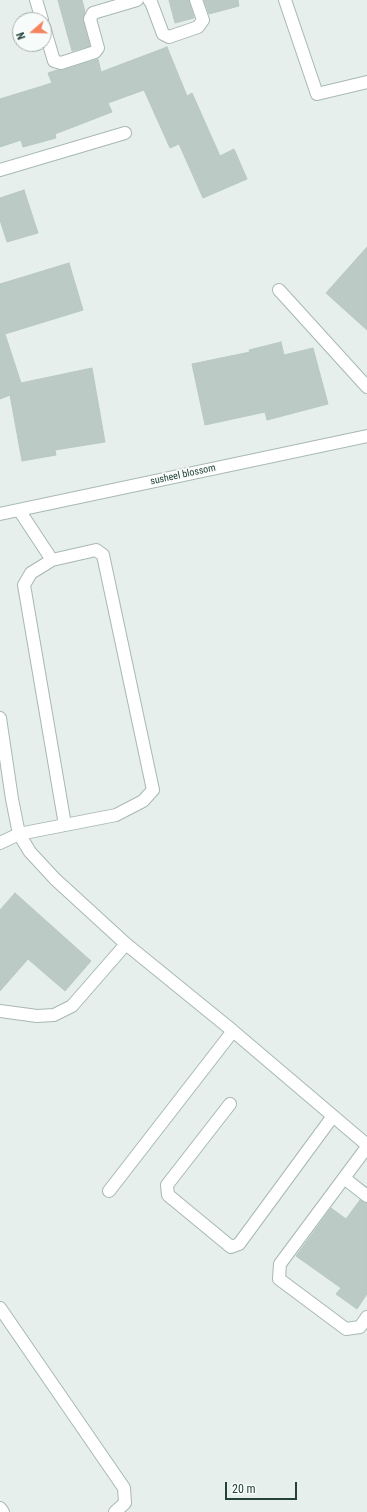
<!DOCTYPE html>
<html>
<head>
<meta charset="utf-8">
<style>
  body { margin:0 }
  #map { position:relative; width:367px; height:1512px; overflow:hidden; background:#e6efeb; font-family:"Roboto Condensed",sans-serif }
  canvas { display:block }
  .north { position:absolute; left:12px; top:12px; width:40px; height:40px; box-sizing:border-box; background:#f7fbf9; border:1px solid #a3b1ad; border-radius:50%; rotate:250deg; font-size:11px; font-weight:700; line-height:16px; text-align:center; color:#24423a }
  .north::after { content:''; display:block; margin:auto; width:14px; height:18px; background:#f4845f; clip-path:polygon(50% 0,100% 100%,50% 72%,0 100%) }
  .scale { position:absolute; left:225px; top:1482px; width:72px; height:18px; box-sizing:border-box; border:2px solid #24423a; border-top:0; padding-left:5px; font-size:12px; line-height:14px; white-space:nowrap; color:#24423a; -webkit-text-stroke:3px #f7fbf9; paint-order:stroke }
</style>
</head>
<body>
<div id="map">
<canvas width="367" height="1512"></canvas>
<div class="north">N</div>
<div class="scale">20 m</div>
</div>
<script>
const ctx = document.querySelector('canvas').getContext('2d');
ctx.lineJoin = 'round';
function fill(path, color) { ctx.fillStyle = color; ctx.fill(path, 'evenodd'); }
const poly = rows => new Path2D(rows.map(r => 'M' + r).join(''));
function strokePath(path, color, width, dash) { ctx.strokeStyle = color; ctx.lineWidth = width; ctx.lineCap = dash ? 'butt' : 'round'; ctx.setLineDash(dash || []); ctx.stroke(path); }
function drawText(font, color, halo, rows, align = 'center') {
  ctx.font = font + ' "Roboto Condensed",sans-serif'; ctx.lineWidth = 3.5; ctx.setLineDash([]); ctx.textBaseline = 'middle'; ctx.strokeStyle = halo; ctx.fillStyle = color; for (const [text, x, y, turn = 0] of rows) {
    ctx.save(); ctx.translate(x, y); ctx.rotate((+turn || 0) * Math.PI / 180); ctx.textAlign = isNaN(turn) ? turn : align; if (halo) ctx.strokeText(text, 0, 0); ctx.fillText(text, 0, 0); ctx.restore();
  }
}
const building = poly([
  [58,0,82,0,85,12,83,21,90,46,72,51,58,0],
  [169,0,189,0,194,18,175,23,169,0],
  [204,0,238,0,239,6,209,14,204,0],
  [167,47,187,96,192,93,220,156,234,149,247,179,203,198,179,144,170,148,144,90,108,103,112,112,55,134,56,138,23,147,21,140,0,147,0,99,52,83,48,73,57,70,63,70,98,59,101,72,167,47],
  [24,190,38,233,7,242,0,220,0,198,24,190],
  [367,247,367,330,326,293,367,247],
  [69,263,83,310,5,334,21,383,92,368,105,442,55,450,56,455,22,461,10,395,0,399,0,284,69,263],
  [281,342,284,355,313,348,328,404,267,420,265,412,205,425,192,364,250,352,249,350,281,342],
  [15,893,91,961,65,991,28,959,0,991,0,910,15,893],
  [360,1200,367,1203,367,1294,357,1309,336,1294,341,1288,296,1256,331,1208,346,1219,360,1200]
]);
const minor = poly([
  [36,0,42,20],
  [149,0,151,2,163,34,169,37,198,27,203,20,196,0],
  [285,0,317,94,367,82],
  [44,27,54,61,61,63,95,52,98,48,90,19,93,13,137,0],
  [0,170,125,133],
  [279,290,367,387],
  [0,514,367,436],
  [52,560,31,573,24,585,65,825],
  [0,718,12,799,19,834,30,852,55,879,126,944,233,1031,367,1145],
  [0,843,19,834,116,815,143,801,153,790,103,555,96,550,52,560,19,510],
  [0,1011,37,1016,54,1015,72,1006,126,944],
  [230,1104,167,1185,168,1195,231,1247,239,1244,333,1116],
  [367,1147,280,1264,279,1279,346,1329,360,1327,367,1317],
  [344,1178,367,1196],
  [109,1191,233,1031],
  [0,1308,124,1488,125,1503,115,1512],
  [0,1508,3,1512]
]);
const streetNames = [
  ["susheel blossom",183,475,-12]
];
fill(building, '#bbcac4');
strokePath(building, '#b8c9c2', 1);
strokePath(minor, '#a8b8b2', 14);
strokePath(minor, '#fff', 12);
drawText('10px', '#24423a', '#f7fbf9', streetNames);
</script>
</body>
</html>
